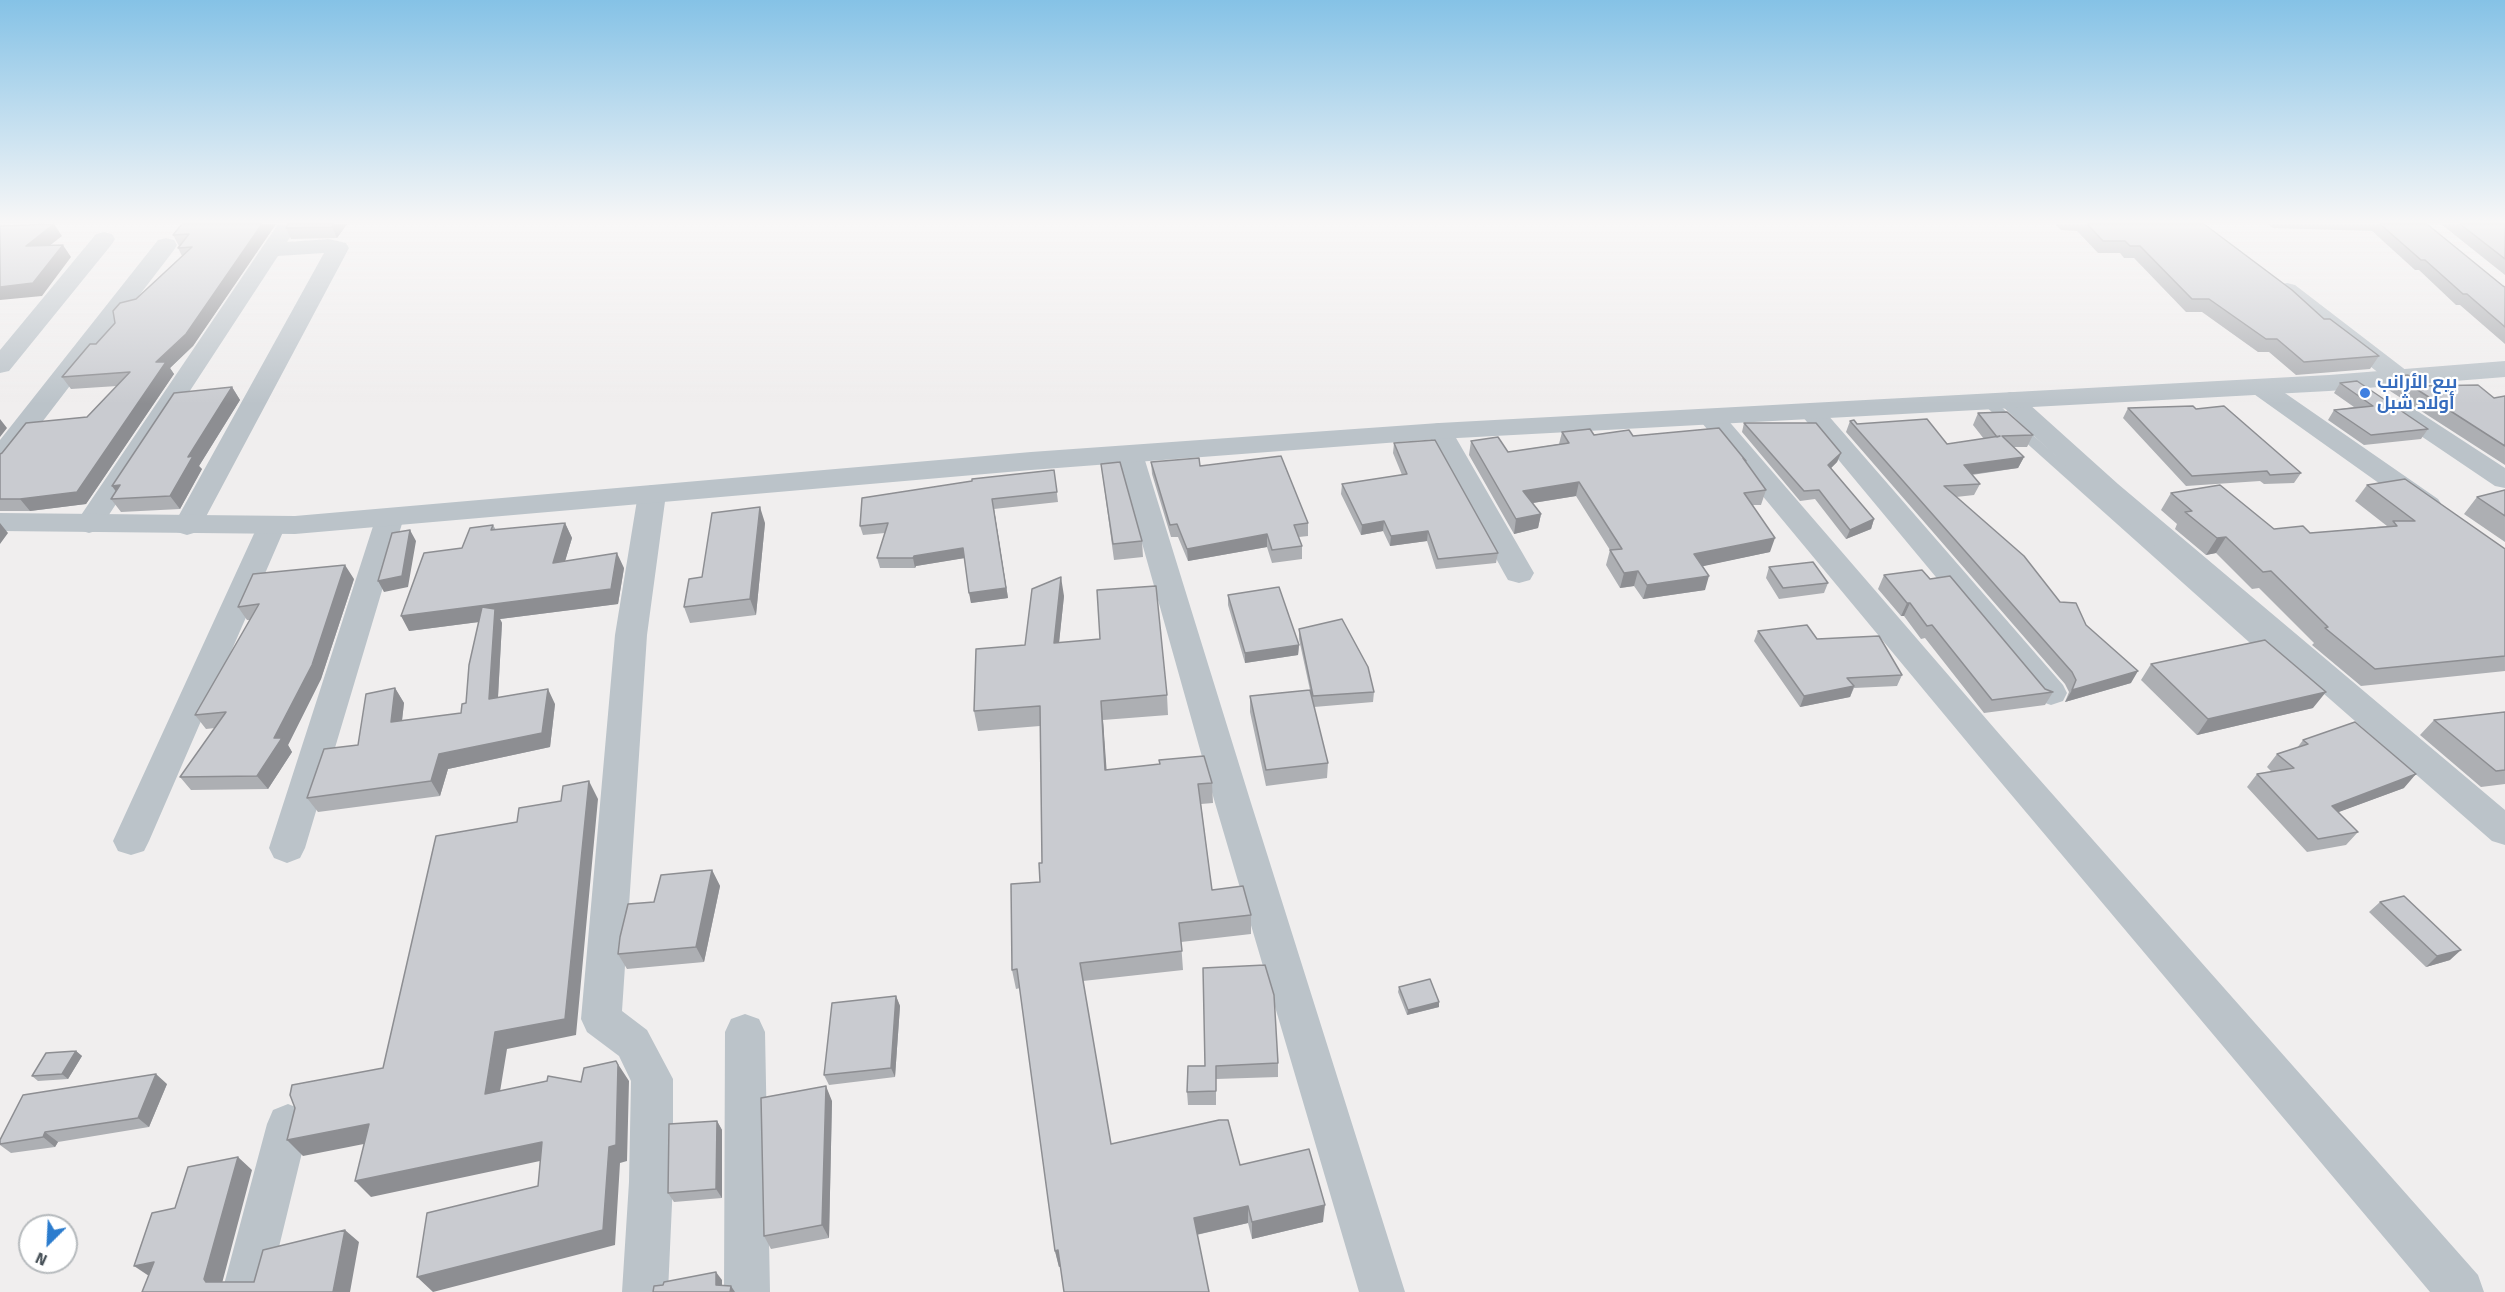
<!DOCTYPE html>
<html>
<head>
<meta charset="utf-8">
<style>
  body { margin:0 }
  #map { position:relative; width:2505px; height:1292px; overflow:hidden; background:#f0eeee; font-family:"Fira Sans",sans-serif }
  canvas { display:block }
  .north { position:absolute; left:18px; top:1214px; width:60px; height:60px; box-sizing:border-box; background:#fff; border:2px solid #b6babd; border-radius:50%; rotate:204deg; font-size:16px; font-weight:700; line-height:24px; text-align:center; color:#485259 }
  .north::after { content:''; display:block; margin:auto; width:21px; height:27px; background:#2b7cce; clip-path:polygon(50% 0,100% 100%,50% 72%,0 100%) }
</style>
</head>
<body>
<div id="map">
<canvas width="2505" height="1292"></canvas>
<div class="north">N</div>
</div>
<script>
const ctx = document.querySelector('canvas').getContext('2d');
ctx.lineJoin = 'round';
const poly = rows => new Path2D(rows.map(r => 'M' + r).join(''));
function fill(path, color) { ctx.fillStyle = color; ctx.fill(path, 'evenodd'); }
function strokePath(path, color, width, dash) { ctx.strokeStyle = color; ctx.lineWidth = width; ctx.lineCap = dash ? 'butt' : 'round'; ctx.setLineDash(dash || []); ctx.stroke(path); }
function drawText(font, color, halo, rows, align = 'center') {
  ctx.font = font + ' "Fira Sans",Cairo,sans-serif'; ctx.lineWidth = 4.5; ctx.setLineDash([]); ctx.textBaseline = 'middle'; ctx.strokeStyle = halo; ctx.fillStyle = color; for (const [text, x, y, turn = 0] of rows) {
    ctx.save(); ctx.translate(x, y); ctx.rotate((+turn || 0) * Math.PI / 180); ctx.textAlign = isNaN(turn) ? turn : align; if (halo) ctx.strokeText(text, 0, 0); ctx.fillText(text, 0, 0); ctx.restore();
  }
}
const service = poly([
  [1988,398,1992,399,2278,651,2281,655,2278,659,2268,659,1984,405,1982,402,1988,398]
]);
const minor = poly([
  [278,224,299,224,287,242,329,239,346,243,349,248,201,526,197,532,187,535,177,532,173,526,324,253,278,256,99,530,89,533,79,530,75,524,278,224],
  [104,232,112,234,115,239,112,244,9,371,0,373,0,350,96,234,104,232],
  [166,238,174,240,177,245,174,250,10,464,0,466,0,440,158,240,166,238],
  [2287,283,2295,285,2407,371,2411,376,2407,381,2398,384,2389,381,2279,295,2276,290,2279,285,2287,283],
  [2260,379,2269,382,2438,499,2442,505,2438,511,2428,514,2418,511,2251,392,2247,387,2251,382,2260,379],
  [2010,392,2019,395,2118,484,2505,810,2505,845,2492,841,2098,496,2001,405,1997,400,2001,395,2010,392],
  [2393,398,2402,401,2505,468,2505,488,2495,486,2384,411,2380,406,2384,401,2393,398],
  [1811,403,1820,406,2063,685,2067,693,2063,701,2051,705,2039,701,1802,416,1798,411,1802,406,1811,403],
  [1711,409,1720,411,2001,736,2478,1275,2484,1292,2430,1292,1977,754,1702,423,1698,417,1702,411,1711,409],
  [1439,423,1448,425,1452,431,1534,573,1530,580,1519,583,1508,580,1504,573,1426,431,1430,425,1439,423],
  [1130,446,1140,448,1143,454,1251,803,1405,1292,1359,1292,1215,803,1117,454,1120,448,1130,446],
  [652,485,662,488,666,494,647,635,622,1011,647,1030,673,1079,673,1182,668,1292,622,1292,629,1182,631,1081,619,1056,587,1032,581,1019,615,635,638,494,642,488,652,485],
  [390,508,400,511,404,517,305,848,300,858,287,863,274,858,269,848,376,517,380,511,390,508],
  [272,516,282,519,286,525,149,841,144,851,131,855,118,851,113,841,258,525,262,519,272,516],
  [745,1014,759,1019,765,1032,770,1292,724,1292,725,1032,731,1019,745,1014],
  [288,1104,303,1110,309,1124,268,1292,222,1292,267,1124,273,1110,288,1104]
]);
const tertiary = poly([
  [2505,361,2505,377,2329,391,1439,439,1031,470,295,534,0,531,0,513,295,516,1031,452,1439,423,2329,375,2505,361]
]);
const wall = poly([
  [182,224,276,224,193,346,170,368,174,374,86,504,30,511,0,511,0,454,87,417,117,386,71,389,62,377,96,344,136,299,182,256,178,248,179,246,173,235],
  [288,224,347,224,337,238,291,239,286,228],
  [2055,224,2204,224,2324,319,2379,356,2370,369,2296,375,2269,352,2258,352,2202,312,2186,312,2134,258,2124,258,2120,253,2098,253,2077,231,2061,230],
  [2268,224,2427,224,2503,286,2505,287,2505,344,2460,305,2456,305,2419,270,2415,270,2372,231,2273,228],
  [2441,224,2505,224,2505,275],
  [2396,376,2421,386,2494,398,2505,396,2505,465,2387,389],
  [2340,383,2428,429,2421,439,2364,445,2328,420,2334,410,2354,407,2334,393],
  [232,387,240,400,199,466,202,469,180,509,121,512,111,499,116,492,112,486],
  [2128,408,2196,409,2301,473,2294,483,2264,484,2260,481,2186,486,2123,418],
  [1978,413,2033,435,2027,447,2014,447,2024,457,2018,468,1972,475,1980,484,1974,495,1956,497,2060,602,2086,625,2131,683,2065,702,2069,692,2065,684,1846,432,1850,421,1857,424,1947,444,1984,439,1973,425],
  [1744,423,1841,453,1837,462,1831,468,1874,519,1871,529,1846,539,1815,499,1800,501,1742,432],
  [1719,428,1746,461,1746,462,1766,490,1761,505,1753,505,1770,552,1702,566,1705,590,1643,599,1634,586,1620,588,1606,565,1610,550,1576,496,1533,503,1541,514,1538,528,1514,534,1469,455,1471,441,1508,452,1559,444,1562,432,1594,435,1633,436],
  [1394,443,1498,553,1496,563,1436,569,1427,541,1390,546,1383,531,1361,535,1341,494,1342,484,1402,475,1393,453],
  [1151,462,1200,466,1308,523,1308,536,1299,537,1302,546,1302,559,1272,563,1267,547,1188,561,1178,537,1171,537,1152,474],
  [1101,464,1142,541,1143,557,1114,560],
  [1054,470,1058,502,994,509,1008,598,971,603,964,558,916,566,915,568,880,568,877,558,885,533,863,535,860,526],
  [2367,485,2505,549,2505,671,2361,686,2312,645,2314,643,2259,588,2252,589,2216,553,2206,555,2175,529,2177,524,2161,510,2171,493,2274,529,2310,533,2387,526,2355,501],
  [2505,490,2505,542,2464,514,2477,497],
  [565,523,572,538,565,561,624,568,618,604,500,619,502,623,498,698,555,704,550,747,448,769,440,796,318,812,307,798,358,745,395,688,404,703,402,721,461,713,466,703,479,622,409,631,462,548,493,525,496,530],
  [765,523,756,615,690,623,684,607,702,577],
  [1769,567,1828,583,1824,593,1779,599,1766,578],
  [1884,575,1930,579,2045,689,2053,692,2045,705,1984,713,1925,638,1921,639,1904,616,1901,616,1878,589],
  [354,579,321,679,288,745,292,752,268,789,191,790,180,777,215,728,206,729,195,715,250,620,247,620,238,607],
  [1228,595,1299,645,1298,655,1245,663,1228,605],
  [1064,596,1059,642,1167,695,1168,715,1103,720,1106,769,1212,783,1213,803,1201,804,1212,890,1251,915,1251,934,1181,942,1183,970,1083,981,1111,1144,1240,1165,1323,1222,1252,1239,1248,1223,1059,1267,1055,1251,1020,988,1016,989,1012,970,1040,882,1042,863,1040,726,978,731,974,711],
  [1299,629,1374,692,1373,702,1314,707,1328,763,1327,778,1266,786,1250,712,1250,696,1310,690,1299,639],
  [1758,631,1817,639,1902,675,1897,686,1854,688,1850,697,1800,707,1754,641],
  [2151,664,2313,708,2197,735,2141,680],
  [2505,712,2505,784,2481,787,2420,735,2434,720],
  [2303,740,2404,788,2338,812,2358,832,2346,845,2307,852,2247,787,2257,774,2272,772,2267,767,2277,754,2297,748],
  [712,870,720,886,704,962,627,969,618,954,654,902],
  [2380,902,2450,960,2426,967,2369,912],
  [1399,987,1439,1007,1407,1015,1398,992],
  [896,996,900,1006,895,1077,829,1085,824,1075],
  [76,1051,82,1056,68,1079,38,1081,32,1076],
  [1278,1063,1278,1077,1216,1079,1216,1105,1188,1105,1187,1092,1188,1066],
  [167,1084,149,1127,58,1142,55,1147,11,1153,0,1145,0,1140],
  [832,1101,829,1238,771,1249,764,1236],
  [717,1121,722,1130,722,1198,674,1202,668,1193]
]);
const shadedWall = poly([
  [54,224,62,236,34,258,26,246],
  [262,224,276,224,193,346,170,368,174,374,86,504,30,511,20,499,156,362],
  [334,224,347,224,337,238,332,227],
  [63,245,71,257,42,296,0,300,0,287],
  [232,387,240,400,199,466,202,469,180,509,170,496,188,457],
  [0,419,7,428,0,437],
  [1841,453,1837,462,1825,474,1828,465],
  [2024,457,2018,468,1959,476,1964,465],
  [1579,482,1576,496,1520,505,1523,491],
  [120,485,121,498,112,486],
  [760,507,765,523,756,615,750,599],
  [994,509,1008,598,971,603,969,593],
  [1541,514,1538,528,1514,534,1516,519],
  [1874,519,1871,529,1846,539,1850,530],
  [1384,521,1383,531,1361,535,1362,525],
  [0,523,8,533,0,544],
  [565,523,572,538,560,578,553,563],
  [410,530,416,541,408,587,384,592,378,581],
  [1428,531,1427,541,1390,546,1391,536],
  [1267,534,1267,547,1188,561,1187,549],
  [2226,537,2216,553,2206,555,2217,538],
  [1775,538,1770,552,1690,569,1694,554],
  [963,548,965,558,916,566,915,568,913,558,914,556],
  [617,553,624,568,618,604,500,619,502,623,497,714,489,699,494,620,409,631,401,616],
  [345,565,354,579,321,679,288,745,292,752,268,789,257,776,274,738],
  [1638,571,1634,586,1620,588,1624,573],
  [1709,576,1705,590,1643,599,1647,585],
  [1061,577,1064,596,1057,662,1054,643],
  [1907,603,1910,603,1904,616,1901,616],
  [1299,645,1298,655,1245,663,1245,653],
  [2138,671,2131,683,2065,702,2072,690],
  [1854,686,1850,697,1800,707,1804,696],
  [395,688,404,703,400,737,391,722],
  [548,689,555,704,550,747,448,769,440,796,431,781,439,754],
  [2326,692,2313,708,2197,735,2208,719],
  [1101,701,1103,720,1108,789,1105,770],
  [2416,774,2404,788,2320,819,2332,806],
  [589,781,598,799,576,1035,507,1049,497,1110,485,1094,495,1032],
  [712,870,720,886,704,962,696,947],
  [2461,950,2450,960,2426,967,2437,956],
  [896,996,900,1006,895,1077,891,1068],
  [1439,1002,1439,1007,1407,1015,1408,1010],
  [76,1051,82,1056,68,1079,62,1074],
  [616,1061,629,1081,627,1161,620,1163,615,1245,433,1292,417,1277,609,1147],
  [156,1074,167,1084,149,1127,138,1118],
  [826,1086,832,1101,829,1238,822,1225],
  [717,1121,722,1130,722,1198,716,1189],
  [369,1124,384,1140,303,1156,287,1140],
  [45,1132,58,1142,55,1147,43,1137],
  [542,1142,554,1158,371,1197,355,1181],
  [238,1157,252,1170,220,1291,206,1282,204,1279],
  [1325,1205,1323,1222,1252,1239,1252,1222],
  [1248,1206,1248,1223,1195,1235,1194,1218],
  [345,1230,359,1242,350,1292,333,1292],
  [1058,1250,1062,1266,1059,1267,1055,1251],
  [154,1262,152,1278,134,1266],
  [716,1272,722,1280,722,1292,716,1285],
  [731,1286,735,1292,730,1292]
]);
const building = poly([
  [54,224,26,246,63,245,33,283,0,287,0,226,54,224],
  [182,224,262,224,186,334,156,362,166,362,77,492,20,499,0,499,0,454,2,453,26,423,87,417,130,372,62,377,90,344,96,344,115,323,113,311,120,303,136,299,192,247,178,248,189,234,173,235,182,224],
  [288,224,334,224,332,227,286,228,288,224],
  [2087,224,2204,224,2292,290,2324,319,2330,319,2379,356,2304,362,2277,339,2266,339,2209,299,2192,299,2140,246,2130,246,2125,241,2103,241,2087,224],
  [2380,224,2427,224,2503,286,2505,287,2505,327,2467,294,2463,294,2425,260,2421,260,2380,224],
  [2460,224,2505,224,2505,259,2460,224],
  [2408,375,2421,386,2478,385,2494,398,2505,396,2505,446,2396,376,2408,375],
  [2357,381,2428,429,2371,435,2334,410,2373,406,2340,383,2357,381],
  [232,387,188,457,193,456,170,496,111,499,120,485,112,486,174,393,232,387],
  [2193,406,2196,409,2224,406,2301,473,2270,475,2267,471,2192,476,2128,408,2193,406],
  [2007,412,2033,435,2002,436,2024,457,1964,465,1980,484,1944,486,2024,556,2060,602,2076,603,2086,625,2138,671,2072,690,2076,680,2072,672,1850,421,1854,420,1857,424,1927,419,1947,444,2000,436,1997,437,1978,413,2007,412],
  [1744,423,1816,423,1841,453,1828,465,1874,519,1850,530,1819,490,1804,491,1744,423],
  [1719,428,1746,461,1743,458,1766,490,1744,493,1775,538,1694,554,1709,576,1647,585,1638,571,1624,573,1610,550,1622,549,1579,482,1523,491,1541,514,1516,519,1471,441,1498,437,1508,452,1569,443,1562,432,1590,429,1594,435,1629,430,1633,436,1719,428],
  [1435,440,1498,553,1438,559,1428,531,1391,536,1384,521,1362,525,1342,484,1407,474,1394,443,1435,440],
  [1281,456,1308,523,1294,525,1302,546,1272,550,1267,534,1187,549,1177,524,1170,525,1151,462,1199,458,1200,466,1281,456],
  [1120,462,1142,541,1113,544,1101,464,1120,462],
  [1054,470,1057,492,992,499,1006,588,969,593,963,548,914,556,913,558,877,558,888,523,860,526,862,498,972,481,972,479,1054,470],
  [2405,479,2505,549,2505,656,2375,669,2325,628,2328,627,2271,571,2263,572,2226,537,2217,538,2185,512,2192,511,2171,493,2220,485,2274,529,2303,526,2310,533,2397,526,2393,521,2415,521,2367,485,2405,479],
  [2505,490,2505,516,2477,497,2505,490],
  [760,507,750,599,684,607,689,579,702,577,712,513,760,507],
  [565,523,553,563,617,553,611,589,401,616,424,553,462,548,470,528,493,525,491,530,565,523],
  [410,530,402,576,378,581,392,533,410,530],
  [1813,562,1828,583,1783,588,1769,567,1813,562],
  [345,565,312,665,274,738,282,738,257,776,180,777,226,712,195,715,259,604,238,607,253,574,345,565],
  [1922,570,1930,579,1950,576,2045,689,2053,692,1992,700,1932,625,1927,626,1910,603,1907,603,1884,575,1922,570],
  [1061,577,1054,643,1100,639,1097,590,1156,586,1167,695,1101,701,1105,770,1160,764,1159,760,1204,756,1212,783,1198,784,1212,890,1243,886,1251,915,1179,923,1182,951,1080,963,1111,1144,1219,1120,1228,1120,1240,1165,1309,1149,1325,1205,1252,1222,1248,1206,1194,1218,1209,1292,1064,1292,1058,1250,1055,1251,1017,969,1012,970,1011,884,1040,882,1039,863,1042,863,1040,706,974,711,976,649,1025,645,1032,589,1061,577],
  [1279,587,1299,645,1245,653,1228,595,1279,587],
  [482,607,495,609,489,699,548,689,542,733,439,754,431,781,307,798,324,749,358,745,366,694,395,688,391,722,461,713,462,704,466,703,469,665,482,607],
  [1342,619,1368,667,1374,692,1313,696,1299,629,1342,619],
  [1807,625,1817,639,1879,636,1902,675,1847,678,1854,686,1804,696,1758,631,1807,625],
  [2265,640,2326,692,2208,719,2151,664,2265,640],
  [1310,690,1328,763,1266,770,1250,696,1310,690],
  [2505,712,2505,770,2496,771,2434,720,2505,712],
  [2355,722,2416,774,2332,806,2358,832,2318,839,2257,774,2294,768,2277,754,2308,744,2303,740,2355,722],
  [589,781,565,1019,495,1032,485,1094,547,1081,548,1076,581,1082,584,1068,616,1061,618,1065,616,1145,609,1147,603,1230,417,1277,427,1213,538,1186,542,1142,355,1181,369,1124,287,1140,295,1108,290,1095,292,1085,383,1068,436,836,517,822,519,808,561,801,563,786,589,781],
  [712,870,696,947,618,954,620,937,628,904,654,902,661,875,712,870],
  [2404,896,2461,950,2437,956,2380,902,2404,896],
  [1265,965,1274,995,1278,1063,1216,1066,1216,1091,1187,1092,1188,1066,1205,1066,1203,968,1265,965],
  [1430,979,1439,1002,1408,1010,1399,987,1430,979],
  [896,996,891,1068,824,1075,832,1003,896,996],
  [76,1051,62,1074,32,1076,46,1053,76,1051],
  [156,1074,138,1118,45,1132,43,1137,0,1144,0,1140,23,1095,156,1074],
  [826,1086,822,1225,764,1236,761,1098,826,1086],
  [717,1121,716,1189,668,1193,669,1124,717,1121],
  [238,1157,204,1279,206,1282,254,1282,263,1250,345,1230,333,1292,142,1292,154,1262,134,1266,152,1213,175,1208,188,1167,238,1157],
  [716,1272,716,1285,731,1286,730,1292,653,1292,654,1286,663,1285,664,1282,716,1272]
]);
const markers = [
  [2365,393,6,"#3f7fe0"]
];
const shopNames = [
  ["بيع الأرانب",2377,383],
  ["أولاد شبل",2377,404]
];
fill(service, '#bbc3c9');
fill(minor, '#bbc3c9');
fill(tertiary, '#bbc3c9');
fill(wall, '#adafb3');
fill(shadedWall, '#8d8e92');
fill(building, '#c9cbd0');
strokePath(building, '#8d8e92', 1.5);
const sky = ctx.createLinearGradient(0, 0, 0, 404);
sky.addColorStop(0, '#85c2e6');
sky.addColorStop(0.55, '#f8f7f7');
sky.addColorStop(1, '#f8f7f700');
ctx.fillStyle = sky;
ctx.fillRect(0, 0, 2505, 404);
for (const [x, y, r, color] of markers) { const dot = new Path2D(); dot.arc(x, y, r, 0, 2 * Math.PI); ctx.fillStyle = color; ctx.fill(dot); strokePath(dot, '#fff', 2); }
drawText('bold 18px', '#366cbe', '#fff', shopNames, 'left');
</script>
</body>
</html>
